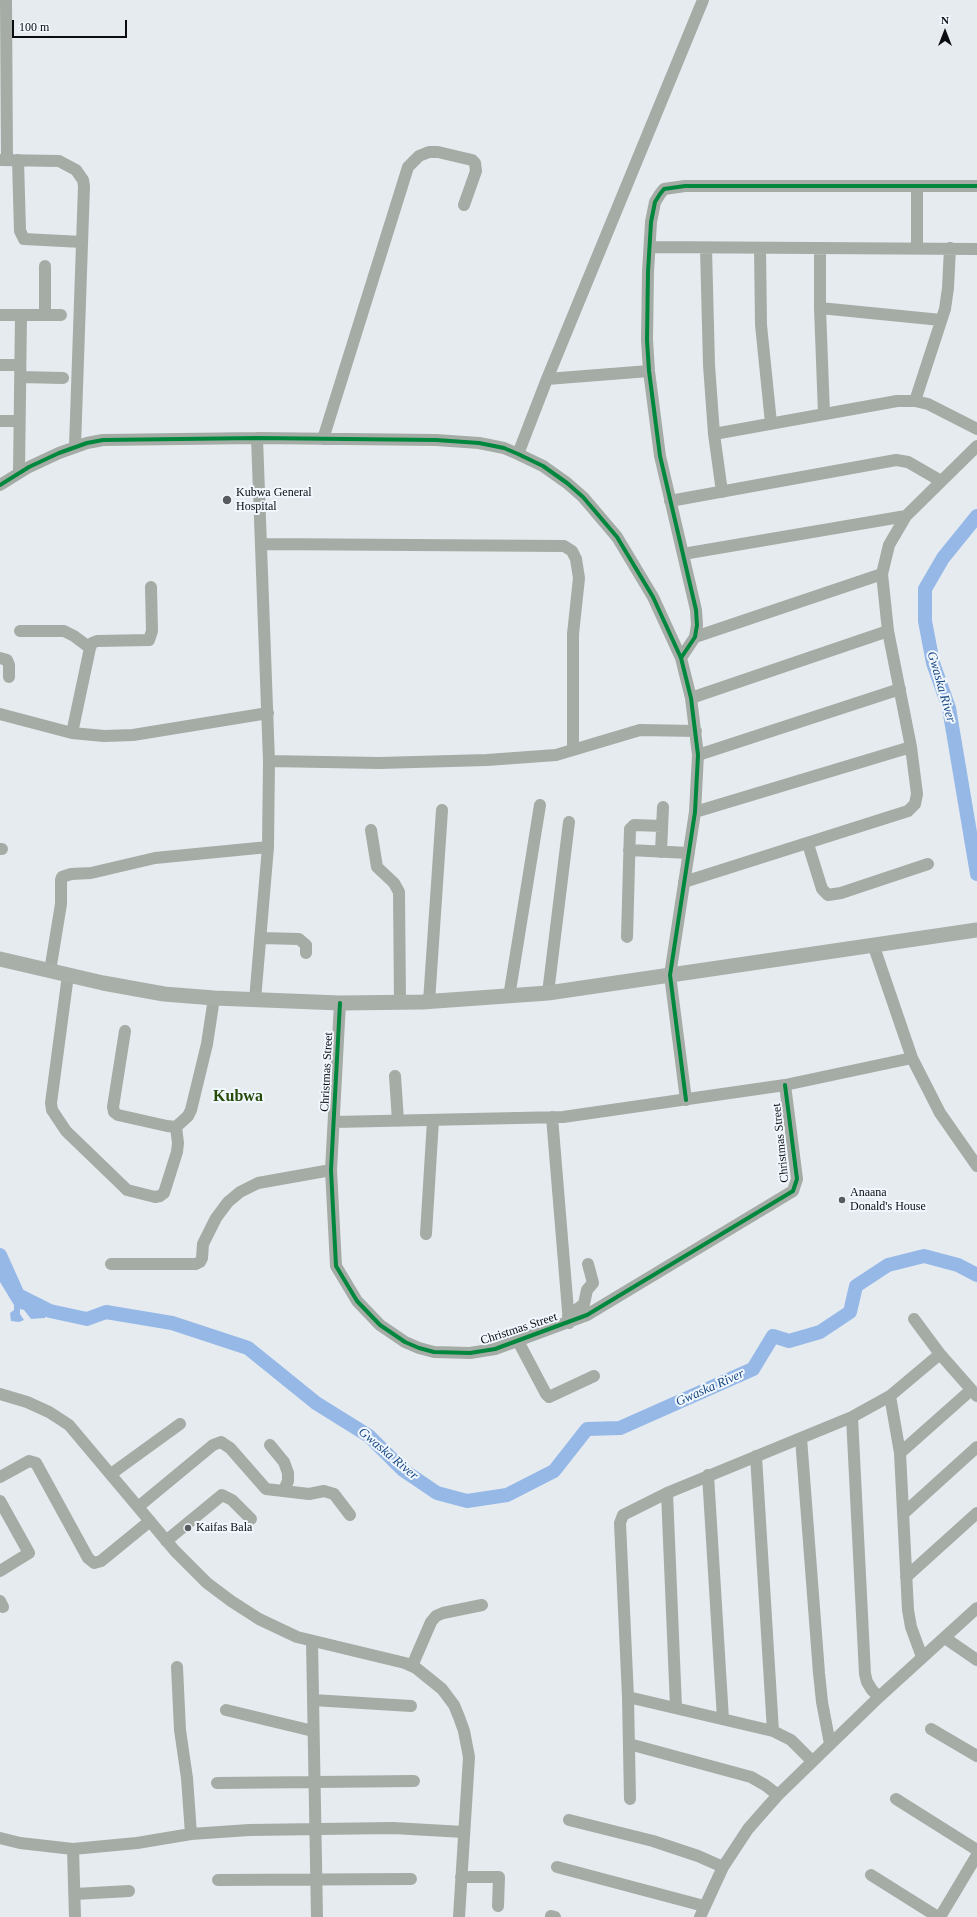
<!DOCTYPE html>
<html>
<head>
<meta charset="utf-8">
<style>
  body { margin:0 }
  #map { position:relative; width:977px; height:1917px; overflow:hidden; background:#e6ebf0; font-family:Georgia,serif }
  canvas { display:block }
  .north { position:absolute; left:925px; top:12px; width:40px; height:40px; -webkit-text-stroke:3px #f1f7fe; paint-order:stroke; rotate:0deg; font-size:11px; font-weight:700; line-height:16px; text-align:center; color:#0a0c0f }
  .north::after { content:''; display:block; margin:auto; width:14px; height:18px; background:#0a0c0f; clip-path:polygon(50% 0,100% 100%,50% 72%,0 100%) }
  .scale { position:absolute; left:12px; top:20px; width:115px; height:18px; box-sizing:border-box; border:2px solid #0a0c0f; border-top:0; padding-left:5px; font-size:12px; line-height:14px; white-space:nowrap; color:#0a0c0f; -webkit-text-stroke:3px #f1f7fe; paint-order:stroke }
</style>
</head>
<body>
<div id="map">
<canvas width="977" height="1917"></canvas>
<div class="north">N</div>
<div class="scale">100 m</div>
</div>
<script>
const ctx = document.querySelector('canvas').getContext('2d');
ctx.lineJoin = 'round';
function fill(path, color) { ctx.fillStyle = color; ctx.fill(path, 'evenodd'); }
const poly = rows => new Path2D(rows.map(r => 'M' + r).join(''));
function strokePath(path, color, width, dash) { ctx.strokeStyle = color; ctx.lineWidth = width; ctx.lineCap = dash ? 'butt' : 'round'; ctx.setLineDash(dash || []); ctx.stroke(path); }
function drawText(font, color, halo, rows, align = 'center') {
  ctx.font = font + ' Georgia,serif'; ctx.lineWidth = 4; ctx.setLineDash([]); ctx.textBaseline = 'middle'; ctx.strokeStyle = halo; ctx.fillStyle = color; for (const [text, x, y, turn = 0] of rows) {
    ctx.save(); ctx.translate(x, y); ctx.rotate((+turn || 0) * Math.PI / 180); ctx.textAlign = isNaN(turn) ? turn : align; if (halo) ctx.strokeText(text, 0, 0); ctx.fillText(text, 0, 0); ctx.restore();
  }
}
const water = poly([
  [3,1268,17,1297,48,1311,45,1318,31,1319,24,1310,20,1309,20,1314,24,1320,19,1322,11,1321,10,1313,14,1310,14,1305,0,1282,0,1270]
]);
const river = poly([
  [977,516,943,558,925,589,925,621,933,663,949,708,977,874],
  [0,1255,18,1295,50,1311,87,1319,106,1312,172,1323,248,1348,316,1403,369,1436,403,1470,437,1493,467,1501,507,1495,554,1471,587,1429,620,1428,753,1369,773,1336,789,1341,820,1332,850,1312,856,1286,888,1265,924,1256,958,1265,977,1275]
]);
const minor = poly([
  [6,0,7,160],
  [0,160,59,161,76,170,83,180,84,186,75,446],
  [18,160,20,231,24,239,82,242],
  [917,186,917,248],
  [650,247,977,249],
  [706,248,709,365,714,434,722,492],
  [760,248,761,325,771,423],
  [820,248,820,308,824,414],
  [45,266,45,315],
  [820,308,941,320],
  [0,315,61,315],
  [0,365,20,365],
  [20,377,63,378],
  [547,379,649,371],
  [915,401,945,309,948,288,950,248],
  [0,421,19,421],
  [714,434,897,401,915,401,928,404,977,429],
  [323,439,408,167,419,156,429,152,438,152,472,160,475,163,476,171,464,205],
  [518,454,547,379,703,0],
  [19,473,21,315],
  [0,485,29,467,59,453,87,443,103,440,257,438,436,440,479,443,504,448,518,454,543,466,567,483,583,497,617,537,653,597,681,658,691,698,698,755,695,812,670,975,686,1100],
  [670,501,896,460,908,462,941,481],
  [261,544,564,546,572,551,576,559,579,578,573,634,573,749],
  [683,554,906,516],
  [20,631,64,631,74,636,90,648],
  [695,637,882,574],
  [0,658,7,660,9,665,9,677],
  [681,658,695,637,697,625,696,610,660,456,649,371,647,340,648,272,651,222,655,202,660,194,664,189,685,186,977,186],
  [691,698,888,631],
  [0,714,72,733,104,736,133,735,268,713],
  [72,733,90,648,92,643,97,641,149,640,152,631,151,587],
  [698,755,900,689],
  [269,761,379,763,487,760,556,755,640,730,696,731],
  [695,812,911,747],
  [371,830,377,867,394,883,399,892,400,1003],
  [808,844,822,889,828,895,841,893,928,864],
  [0,849,2,849],
  [629,850,689,853],
  [661,852,663,807],
  [684,882,908,811,915,804,917,794,911,747,888,631,882,574,889,545,906,516,977,446],
  [627,937,630,829,634,825,662,826],
  [261,938,299,939,306,945,306,953],
  [873,944,912,1058,940,1113,977,1166],
  [50,971,61,904,61,880,62,877,71,874,91,873,155,858,268,847],
  [68,975,51,1103,52,1110,66,1131,124,1187,127,1190,155,1197,160,1196,164,1193,177,1152,178,1143,176,1127],
  [548,993,569,822],
  [509,997,540,805],
  [255,1000,268,847,269,761,257,438],
  [429,1002,442,810],
  [340,1003,331,1170,336,1266,357,1301,380,1325,405,1342,419,1348,434,1352,470,1353,495,1349,587,1315,793,1191,797,1179,785,1085],
  [125,1031,113,1107,114,1112,118,1115,167,1126,176,1127,188,1116,191,1110,207,1044,214,998],
  [395,1076,398,1121],
  [552,1117,569,1323],
  [334,1122,563,1117,785,1085,912,1058],
  [426,1234,433,1120],
  [111,1264,196,1264,200,1262,202,1258,203,1244,216,1218,228,1202,240,1192,258,1183,331,1170],
  [568,1316,584,1304,587,1290,593,1283,588,1264],
  [914,1319,940,1354,977,1396],
  [518,1341,546,1394,549,1397,594,1376],
  [0,1394,27,1402,49,1412,69,1425,175,1551,207,1583,231,1601,259,1619,297,1637,405,1663,416,1668,442,1689,454,1705,459,1717,464,1731,469,1757,459,1917],
  [890,1396,900,1453,908,1610,911,1627,922,1657],
  [852,1417,865,1674,867,1682,872,1690,879,1697],
  [801,1438,819,1673,822,1702,830,1744],
  [270,1445,284,1462,288,1473,288,1481,284,1490],
  [900,1453,971,1390],
  [756,1456,773,1731],
  [111,1474,180,1424],
  [708,1475,723,1719],
  [0,1477,29,1461,36,1463,88,1558,94,1563,101,1561,150,1521],
  [667,1493,676,1707],
  [0,1501,29,1553,0,1571],
  [138,1507,213,1445,221,1442,230,1448,266,1489,309,1494,324,1491,334,1494,350,1515],
  [904,1513,977,1447],
  [166,1541,222,1495,232,1500,251,1519],
  [906,1577,977,1513],
  [0,1601,3,1607],
  [945,1638,977,1660],
  [312,1641,317,1917],
  [412,1666,431,1622,436,1616,443,1613,482,1605],
  [177,1667,180,1730,187,1778,191,1834],
  [628,1697,773,1731,791,1740,812,1761],
  [313,1700,411,1706],
  [226,1710,313,1731],
  [931,1729,977,1756],
  [629,1744,751,1777,765,1785,778,1795],
  [217,1783,414,1781],
  [630,1799,628,1697,620,1523,623,1515,667,1493,852,1417,890,1396,940,1354],
  [896,1799,977,1850],
  [569,1820,653,1841,698,1856,723,1867],
  [0,1838,20,1843,73,1849,137,1843,191,1834,249,1830,393,1828,464,1832],
  [73,1849,75,1917],
  [557,1867,704,1906],
  [871,1875,938,1917],
  [461,1877,499,1877,498,1906],
  [218,1880,411,1879],
  [75,1894,129,1891],
  [551,1916,555,1917],
  [700,1917,723,1867,748,1829,762,1813,778,1795,879,1697,977,1608],
  [940,1917,977,1855]
]);
const major = poly([
  [0,959,103,983,164,994,214,998,340,1003,422,1002,548,993,977,930]
]);
const cycleway = poly([
  [0,485,29,467,59,453,87,443,103,440,257,438,436,440,479,443,504,448,518,454,543,466,567,483,583,497,617,537,653,597,681,658,691,698,698,755,695,812,670,975,686,1100],
  [681,658,695,637,697,625,696,610,660,456,649,371,647,340,648,272,651,222,655,202,660,194,664,189,685,186,977,186],
  [340,1003,331,1170,336,1266,357,1301,380,1325,405,1342,419,1348,434,1352,470,1353,495,1349,587,1315,793,1191,797,1179,785,1085]
]);
const markers = [
  [227,500,5,"#575a5e"],
  [842,1200,4,"#575a5e"],
  [188,1528,4,"#575a5e"]
];
const poiNames = [
  ["Kubwa General",236,493],
  ["Hospital",236,507],
  ["Anaana",850,1193],
  ["Donald's House",850,1207],
  ["Kaifas Bala",196,1528]
];
const streetNames = [
  ["Christmas Street",327,1072,-87],
  ["Christmas Street",781,1143,-96],
  ["Christmas Street",519,1329,-18]
];
const waterNames = [
  ["Gwaska River",941,687,74],
  ["Gwaska River",710,1388,-24],
  ["Gwaska River",388,1454,40]
];
const districtNames = [
  ["Kubwa",238,1097]
];
fill(water, '#95b8e7');
strokePath(river, '#95b8e7', 14);
strokePath(minor, '#a5aca5', 12);
strokePath(major, '#a8afa9', 15);
strokePath(cycleway, '#00873e', 4);
for (const [x, y, r, color] of markers) { const dot = new Path2D(); dot.arc(x, y, r, 0, 2 * Math.PI); ctx.fillStyle = color; ctx.fill(dot); strokePath(dot, '#f1f7fe', 1.5); }
drawText('12px', '#0a0c0f', '#f1f7fe', poiNames, 'left');
drawText('12px', '#0a0c0f', '#f1f7fe', streetNames);
drawText('italic 13px', '#174782', '#f1f7fe', waterNames);
drawText('bold 16px', '#264a08', '#f1f7fe', districtNames);
</script>
</body>
</html>
